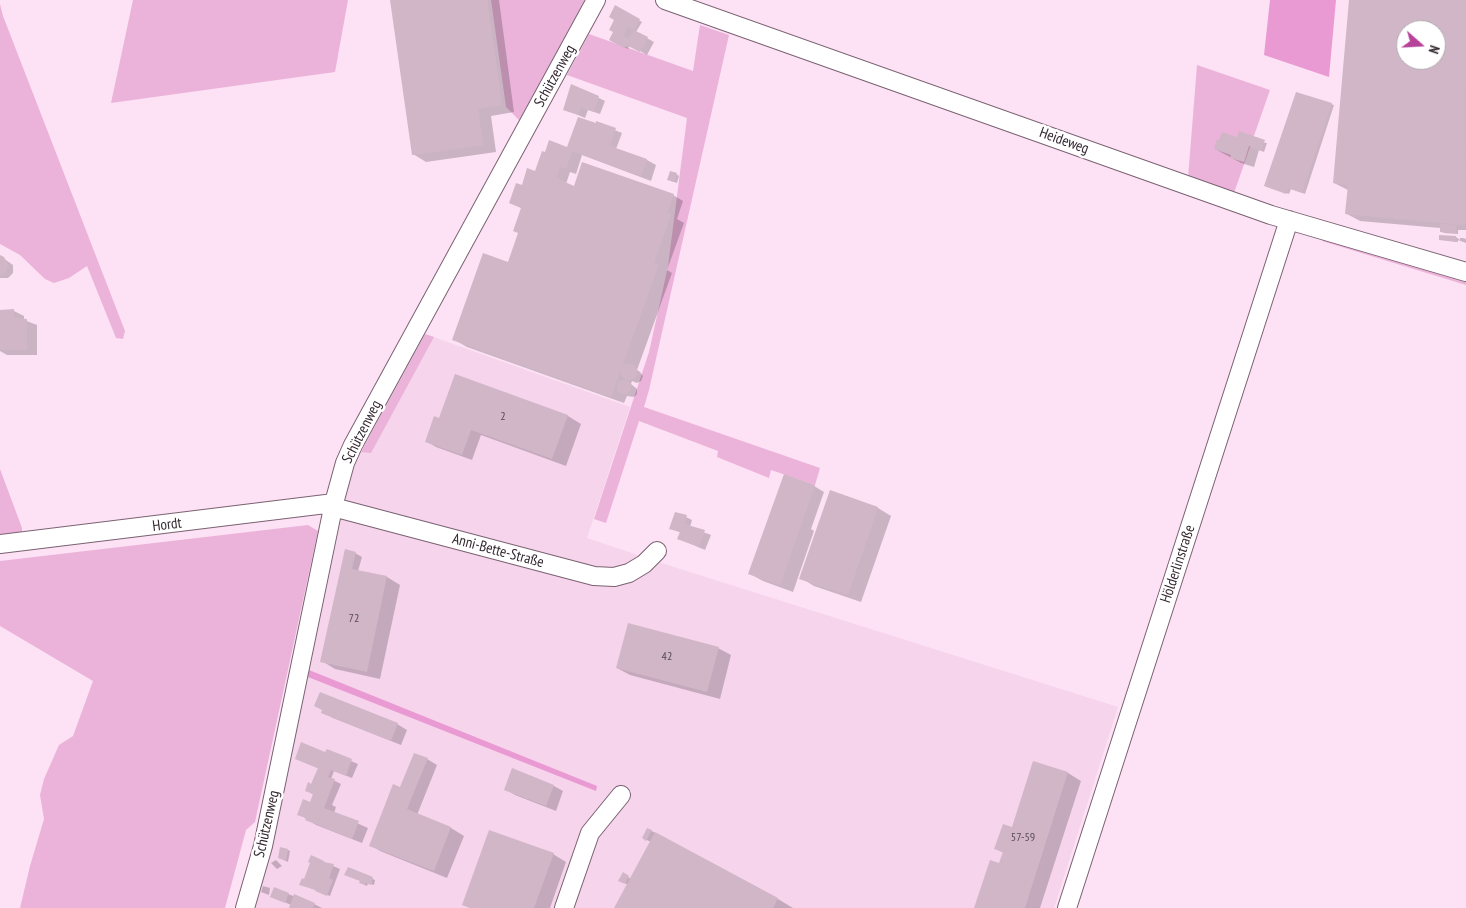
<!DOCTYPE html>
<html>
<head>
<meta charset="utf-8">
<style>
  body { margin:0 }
  #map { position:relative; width:1466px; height:908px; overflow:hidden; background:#fde1f4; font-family:"PT Sans Narrow",sans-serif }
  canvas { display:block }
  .north { position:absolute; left:1396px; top:20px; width:50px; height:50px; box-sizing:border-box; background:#fff; border:1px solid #ada9ac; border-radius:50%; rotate:109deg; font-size:14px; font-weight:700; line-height:20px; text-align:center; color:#33282f }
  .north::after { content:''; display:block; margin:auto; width:18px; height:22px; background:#b6429a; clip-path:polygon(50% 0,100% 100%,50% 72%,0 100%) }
</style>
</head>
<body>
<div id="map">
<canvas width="1466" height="908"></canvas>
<div class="north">N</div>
</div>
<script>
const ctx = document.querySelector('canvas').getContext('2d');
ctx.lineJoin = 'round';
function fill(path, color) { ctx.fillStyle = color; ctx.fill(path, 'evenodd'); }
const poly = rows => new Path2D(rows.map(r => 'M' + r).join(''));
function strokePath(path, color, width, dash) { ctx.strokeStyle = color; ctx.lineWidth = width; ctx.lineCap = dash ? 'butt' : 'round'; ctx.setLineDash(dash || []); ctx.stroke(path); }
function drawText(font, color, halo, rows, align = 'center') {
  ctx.font = font + ' "PT Sans Narrow",sans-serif'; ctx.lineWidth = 5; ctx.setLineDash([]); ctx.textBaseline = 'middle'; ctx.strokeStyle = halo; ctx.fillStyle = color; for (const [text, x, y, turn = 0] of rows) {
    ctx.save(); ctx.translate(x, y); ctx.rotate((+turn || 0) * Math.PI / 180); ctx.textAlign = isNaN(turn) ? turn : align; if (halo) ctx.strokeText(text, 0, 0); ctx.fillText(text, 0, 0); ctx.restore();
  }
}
const built = poly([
  [425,334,630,407,587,538,658,562,1118,707,1054,908,255,908,308,677,348,487,357,459]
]);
const green = poly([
  [133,0,348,0,335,72,111,103],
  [491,0,585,0,520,121,506,107],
  [0,4,3,16,125,331,123,339,116,338,87,266,69,278,54,283,45,279,20,255,0,244],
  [700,25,729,35,649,390,644,407,820,468,815,485,771,470,769,478,717,457,718,451,639,421,606,523,594,519,649,352,668,266,687,118,567,75,589,34,693,71],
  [1197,65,1270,90,1234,193,1188,178],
  [1328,226,1466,264,1466,285,1322,241],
  [425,334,434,337,371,453,361,452],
  [0,469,22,528,22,532,17,535,0,537],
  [308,525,318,531,255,822,246,830,225,908,20,908,30,866,44,819,40,795,44,779,59,745,73,736,93,681,0,626,0,561]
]);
const water = poly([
  [1270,0,1336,0,1329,77,1264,55],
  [309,670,597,786,596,791,308,677]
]);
const shadow = poly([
  [392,0,499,0,514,112,491,116,496,152,426,162,413,154],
  [1351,0,1466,0,1466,230,1458,230,1458,234,1444,233,1441,231,1440,228,1360,221,1347,214,1348,190,1334,183],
  [1406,30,1436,30,1436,60,1406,60],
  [616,7,642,22,636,32,654,42,647,55,630,45,628,49,610,40,615,32],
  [593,95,605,101,600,114,588,110,585,118,564,109],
  [1331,104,1334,105,1305,194,1291,189,1289,194,1268,187],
  [597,123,622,133,616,149,647,160,656,165,651,181,582,155,576,174,570,172,566,184,571,187,673,195,683,201,677,219,684,223,667,270,672,273,637,370,640,372,643,376,641,381,637,383,632,381,631,384,637,389,637,394,634,397,627,396,624,403,467,347,453,339,508,263,519,234,522,208,510,203,523,186,536,173,596,125],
  [1238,139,1267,143,1264,152,1259,150,1254,167,1241,163,1215,149],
  [676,174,679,176,677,183,671,181],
  [1456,237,1460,240,1460,238,1463,238,1466,239,1466,243,1458,240,1458,242,1440,239],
  [0,256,13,265,13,273,8,278,0,278],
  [0,311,14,311,24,316,24,320,37,325,37,355,7,355,0,351],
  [455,376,568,416,581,424,566,466,481,435,472,460,436,447,426,441,439,420],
  [814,486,824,492,811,529,814,531,793,592,763,581,750,574],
  [831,492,878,508,891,516,861,602,814,586,801,578],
  [686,517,692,520,690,527,711,535,705,550,679,539,681,533,671,528],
  [355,553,362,557,358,571,387,577,400,585,380,679,335,669,322,661],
  [718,648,731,655,720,699,630,675,617,668],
  [323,712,397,724,407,730,401,745,333,718],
  [327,751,358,764,352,778,334,771,331,779,341,784,332,805,336,807,334,813,368,828,362,843,316,825,299,814,311,804,314,795,306,790,312,785,320,769,303,762,326,753],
  [427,759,437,765,417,815,451,828,464,836,447,878,380,851,371,845,401,789],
  [1034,762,1068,773,1081,781,1040,908,976,908,1000,864,1004,853,996,849,1012,829],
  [554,786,563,791,556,811,515,795,505,789],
  [648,829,778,899,793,908,616,908,628,885,620,880,623,874,631,879,651,842,643,838],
  [288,850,290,851,288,862,282,859],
  [553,854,566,862,550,908,470,908,464,905],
  [276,860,282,866,277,869,271,863],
  [324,862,340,869,330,896,303,885],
  [348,869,375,880,374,885,368,883,367,886,363,884],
  [263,886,270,888,269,895,261,892],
  [288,894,314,904,322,908,290,908,291,905,271,896]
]);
const building = poly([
  [390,0,487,0,502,105,478,109,483,145,412,155],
  [1349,0,1466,0,1465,225,1345,214,1348,185,1333,183],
  [1406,30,1436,30,1436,60,1406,60],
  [615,5,640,19,634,30,628,26,623,36,629,39,634,30,648,37,640,52,626,45,624,48,609,40,613,32,609,30,614,20,609,17],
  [571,84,599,96,594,112,581,107,578,115,563,110],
  [1296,92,1332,103,1302,193,1288,188,1286,194,1264,186],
  [578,117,596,123,596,121,616,128,610,146,647,159,641,176,572,151,566,169,560,167,556,178,574,186,582,162,674,194,667,213,671,214,654,263,659,264,611,397,452,340,483,253,508,262,518,233,513,231,521,208,509,203,516,183,522,185,527,168,535,171,542,151,545,152,549,140,567,147],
  [1239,131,1265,140,1261,151,1249,146,1244,162,1230,158,1231,155,1214,149,1217,139,1219,140,1222,132,1237,137],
  [670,171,677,173,674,182,667,180],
  [1440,224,1456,225,1455,233,1440,232],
  [1439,235,1456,236,1456,242,1439,240],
  [0,255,4,257,8,265,5,273,0,276],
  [14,309,14,318,27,319,27,350,0,350,0,310],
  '621 372a8 8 0 1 1 16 0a8 8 0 1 1-16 0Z',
  [455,374,568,415,552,459,471,430,462,455,425,442,434,416,439,418],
  '617 387a7 7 0 1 1 14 0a7 7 0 1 1-14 0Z',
  [784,474,815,485,780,585,748,574],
  [830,490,878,507,848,595,799,579],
  [675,512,687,515,684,524,705,530,699,547,677,539,680,532,669,529],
  [345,549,356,552,352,569,387,576,367,672,320,662],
  [628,623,719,647,707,692,616,668],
  [320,692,398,723,391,741,321,713,322,710,314,706],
  [301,742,325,752,327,749,352,759,346,776,331,770,328,777,335,779,324,808,359,821,352,839,305,820,306,818,297,815,303,799,310,802,313,794,305,791,308,782,311,784,318,768,295,759],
  [414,753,428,758,407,809,451,827,434,871,369,846,393,784,400,787],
  [1033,761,1068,772,1025,908,974,908,990,860,999,863,1003,852,994,849,1003,824,1012,827],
  [512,768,554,785,546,806,504,790],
  [647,828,652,830,646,841,642,838],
  [489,830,554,853,534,908,470,908,462,905],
  [655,832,778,898,773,908,614,908],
  [280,847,288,849,286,861,278,858],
  [311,855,324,861,324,862,334,864,329,878,333,880,327,896,315,891,316,890,299,885,302,878,304,879,310,863,308,862],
  [348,867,373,877,371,885,365,883,365,885,359,883,360,881,344,875],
  [623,872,629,876,625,884,618,881],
  [274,887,289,893,285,903,270,897],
  [294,894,315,903,313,908,289,908]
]);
const minor = poly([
  [665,0,1271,215,1466,272],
  [333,507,594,576,614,577,629,573,644,564,657,551],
  [0,544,334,503],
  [245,908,263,846,334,503,345,463,353,445,596,0],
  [564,908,590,833,621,795],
  [1067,908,1289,220]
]);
const numberNames = [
  ["2",503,417],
  ["72",354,619],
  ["42",667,657],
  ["57-59",1023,838]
];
const streetNames = [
  ["Schützenweg",555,76,-61],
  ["Heideweg",1064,141,20],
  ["Schützenweg",362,432,-63],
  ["Hordt",167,525,-7],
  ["Anni-Bette-Straße",498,551,15],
  ["Hölderlinstraße",1178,564,-72],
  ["Schützenweg",267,824,-77]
];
fill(built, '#f6d4eb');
fill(green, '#ecb3da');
fill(water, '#e99ad2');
fill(shadow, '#0003');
fill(building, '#d1b6c8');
strokePath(minor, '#7a6272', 20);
strokePath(minor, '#fff', 18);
drawText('12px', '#5a4c55', null, numberNames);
drawText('15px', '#33282f', '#fff', streetNames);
</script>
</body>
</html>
